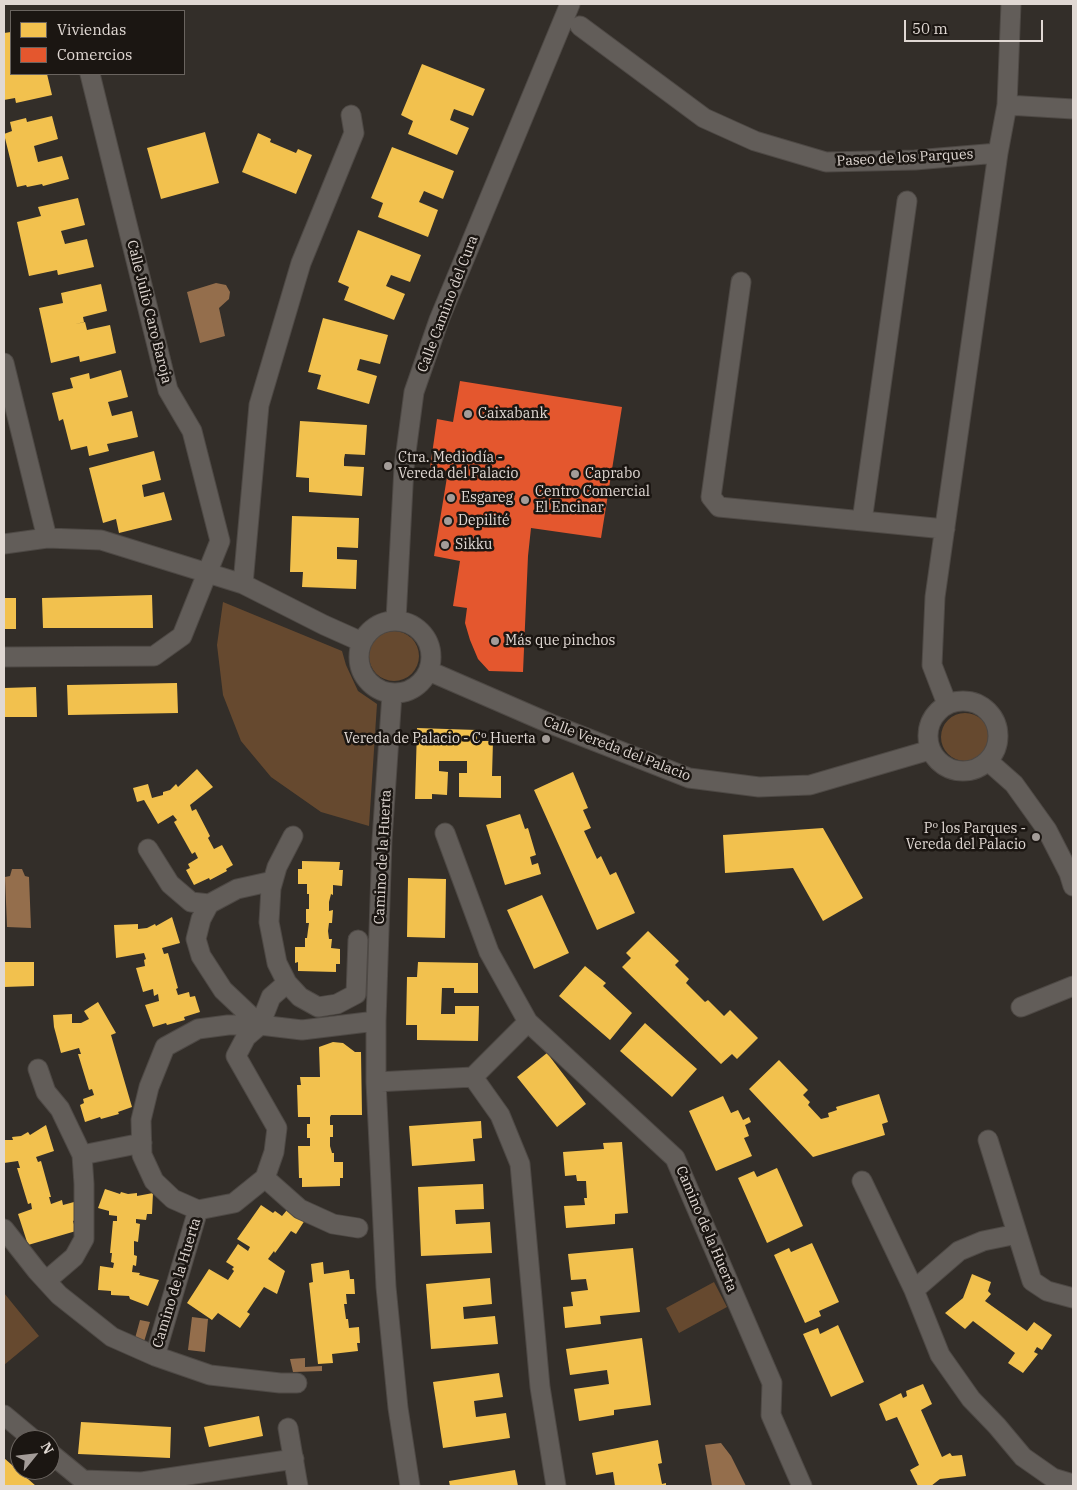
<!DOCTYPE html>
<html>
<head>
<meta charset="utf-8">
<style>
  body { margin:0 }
  #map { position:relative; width:1077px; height:1490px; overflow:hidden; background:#332e29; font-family:"IBM Plex Serif",serif }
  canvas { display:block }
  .frame { position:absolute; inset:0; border:5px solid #e0d8d3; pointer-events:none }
  .legend { position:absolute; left:10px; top:10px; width:175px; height:65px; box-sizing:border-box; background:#1b1612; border:1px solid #6a645f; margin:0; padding:6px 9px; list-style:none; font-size:15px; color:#e0d8d3 }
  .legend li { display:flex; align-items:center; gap:10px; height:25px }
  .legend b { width:25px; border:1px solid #6a645f }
  .north { position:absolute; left:10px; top:1430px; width:50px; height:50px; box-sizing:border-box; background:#1b1612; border:1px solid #6a645f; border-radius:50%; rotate:61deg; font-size:14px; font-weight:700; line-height:20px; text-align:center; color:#e0d8d3 }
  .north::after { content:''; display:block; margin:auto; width:18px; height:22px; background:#a39c98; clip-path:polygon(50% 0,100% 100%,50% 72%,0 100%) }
  .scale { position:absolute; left:904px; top:20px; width:139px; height:22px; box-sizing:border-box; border:2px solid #e0d8d3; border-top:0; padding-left:6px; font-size:15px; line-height:18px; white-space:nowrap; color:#e0d8d3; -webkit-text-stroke:4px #1b1612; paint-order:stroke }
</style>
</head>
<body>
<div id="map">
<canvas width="1077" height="1490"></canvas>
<div class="frame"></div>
<ul class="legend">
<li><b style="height:14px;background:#f2c14e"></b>Viviendas</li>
<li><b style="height:14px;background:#e4572e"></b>Comercios</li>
</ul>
<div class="north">N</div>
<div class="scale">50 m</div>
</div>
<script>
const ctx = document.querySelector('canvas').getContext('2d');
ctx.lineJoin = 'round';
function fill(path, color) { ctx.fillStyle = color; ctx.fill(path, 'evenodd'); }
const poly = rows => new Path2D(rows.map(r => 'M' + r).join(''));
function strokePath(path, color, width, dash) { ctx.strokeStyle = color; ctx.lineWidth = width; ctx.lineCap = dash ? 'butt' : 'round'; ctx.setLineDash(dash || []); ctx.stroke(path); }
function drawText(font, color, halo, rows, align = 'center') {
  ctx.font = font + ' "IBM Plex Serif",serif'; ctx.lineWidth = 5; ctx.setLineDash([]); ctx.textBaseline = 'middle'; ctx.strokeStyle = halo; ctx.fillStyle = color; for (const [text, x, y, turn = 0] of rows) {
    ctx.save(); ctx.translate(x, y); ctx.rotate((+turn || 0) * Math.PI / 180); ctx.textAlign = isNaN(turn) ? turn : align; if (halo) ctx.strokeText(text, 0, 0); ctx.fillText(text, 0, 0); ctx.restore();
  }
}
const green = poly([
  [223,602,342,651,346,665,358,691,377,704,369,826,321,812,271,777,241,741,223,695,217,645],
  '369 656a25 25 0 1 1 50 0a25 25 0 1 1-50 0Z',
  '941 737a24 24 0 1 1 48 0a24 24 0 1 1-48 0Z',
  [714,1282,727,1307,679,1333,666,1308],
  [4,1293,39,1336,4,1365]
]);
const water = poly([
  [216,283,226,285,230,292,229,299,219,308,225,336,200,343,187,292],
  [12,869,22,869,25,876,29,877,31,928,7,927,5,877,10,876],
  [192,1317,208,1319,205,1352,188,1350],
  [140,1320,150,1322,143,1345,134,1342],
  [305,1358,305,1367,322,1366,322,1371,293,1372,290,1359],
  [721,1443,731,1456,746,1486,712,1486,705,1445]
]);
const homes = poly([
  [11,32,11,74,47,74,52,95,16,103,15,98,4,100,4,33],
  [422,64,485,89,473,116,454,109,452,114,450,120,469,128,457,155,408,134,413,121,401,115],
  [52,116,58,139,34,146,38,162,62,156,69,179,43,186,42,184,27,187,26,185,17,187,4,134,12,131,10,122,26,118,27,122],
  [205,132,219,183,161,199,147,148],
  [258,133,271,139,270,142,296,153,298,149,312,155,296,194,242,172],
  [392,147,454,171,443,199,424,191,419,202,438,210,428,237,378,217,383,203,371,198],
  [78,198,85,225,61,231,65,244,87,239,94,267,58,275,57,270,29,276,17,222,41,216,38,207],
  [358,230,421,255,410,282,391,275,386,286,405,294,394,320,344,300,349,287,338,282],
  [101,284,107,311,83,317,84,322,75,324,85,322,87,330,110,325,116,353,80,362,79,356,51,363,39,308,63,303,61,293],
  [323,318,388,335,380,364,360,359,357,370,377,376,369,404,317,389,321,375,308,372],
  [121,370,128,397,108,402,112,416,132,411,138,437,107,444,109,451,89,456,87,446,71,450,63,419,59,421,52,393,73,388,70,378,89,373,90,379],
  [300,421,367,425,365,455,345,454,344,459,344,466,364,467,362,496,309,492,309,478,296,477],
  [154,451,161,480,142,485,144,497,164,492,172,520,119,533,116,519,103,523,89,468],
  [292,516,359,518,358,548,337,547,337,559,357,560,356,589,302,587,303,572,290,572],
  [152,595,153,628,43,628,42,598],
  [4,598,16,598,16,629,4,629],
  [177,683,178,713,68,715,67,685],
  [36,687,37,717,4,717,4,688],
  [417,728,477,730,477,741,493,741,492,776,501,776,501,798,459,797,459,773,467,773,467,761,439,761,439,771,448,772,447,795,432,794,432,799,415,799],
  [197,769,213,787,190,805,192,811,196,809,210,836,208,838,214,849,222,845,233,865,226,869,227,871,210,880,209,878,194,885,186,870,190,868,188,864,198,858,195,852,192,854,174,822,177,820,173,815,158,824,144,800,137,802,133,788,148,784,152,798,163,795,163,792,170,790,176,784,178,787],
  [573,772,588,808,583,810,591,828,584,831,597,859,601,856,610,875,616,872,635,913,597,930,534,790],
  [520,814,525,829,528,828,536,855,530,857,532,865,538,863,541,874,505,885,486,825],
  [823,828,863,898,823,921,793,868,725,873,723,835],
  [302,861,340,862,339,870,343,870,342,886,333,885,333,895,331,894,329,902,329,911,333,910,332,923,329,923,328,931,329,939,332,939,331,948,340,949,340,964,336,964,336,972,298,971,298,962,295,963,295,947,305,947,305,938,307,938,308,930,309,923,306,923,306,909,309,909,309,894,307,894,307,884,298,884,298,869,302,869],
  [408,878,446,879,445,938,407,937],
  [542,895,569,953,534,969,507,910],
  [172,917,180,943,162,948,164,954,168,953,178,988,176,989,178,995,189,992,190,997,195,996,200,1012,184,1017,185,1020,167,1025,166,1023,153,1027,145,1005,159,1001,158,994,154,996,153,989,143,992,136,968,145,966,144,960,146,959,144,953,116,958,114,925,138,924,138,929,147,928,155,924,156,926],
  [648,931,679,961,675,965,689,979,686,983,705,1002,708,1000,724,1016,730,1010,758,1038,737,1059,732,1054,721,1064,622,967,631,958,626,953],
  [4,962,34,962,34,986,4,987],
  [418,962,478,963,478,993,454,993,454,988,442,988,441,1014,455,1014,455,1006,479,1006,478,1041,417,1040,417,1025,406,1025,407,977,417,977],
  [585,966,606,983,603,986,632,1013,610,1040,559,996],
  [98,1002,116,1033,111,1035,132,1107,118,1112,119,1114,101,1119,100,1117,85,1122,80,1105,84,1103,83,1099,94,1095,92,1089,89,1090,78,1054,81,1054,79,1048,61,1053,54,1027,53,1015,72,1014,72,1023,81,1023,89,1019,84,1011],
  [645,1023,697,1069,672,1097,620,1051],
  [333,1042,343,1043,355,1052,361,1052,362,1115,331,1115,330,1117,330,1125,333,1125,333,1137,330,1137,330,1146,332,1153,334,1153,334,1162,343,1162,343,1178,340,1178,340,1186,302,1187,302,1178,299,1178,298,1146,310,1146,310,1138,307,1138,307,1124,310,1124,310,1117,298,1117,297,1085,301,1085,300,1077,320,1077,319,1047],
  [547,1053,586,1104,557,1127,517,1077],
  [779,1060,808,1090,803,1095,810,1102,808,1105,821,1119,829,1117,828,1113,837,1110,836,1107,879,1094,888,1122,882,1124,885,1135,813,1157,749,1089],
  [723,1096,731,1113,738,1110,743,1120,749,1117,751,1122,745,1125,749,1136,744,1138,752,1156,716,1171,689,1111],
  [481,1121,482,1138,473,1139,475,1161,412,1166,409,1126],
  [46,1125,54,1151,36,1157,38,1162,41,1161,51,1197,49,1197,51,1204,62,1200,63,1205,74,1202,79,1219,73,1221,76,1231,28,1245,18,1214,32,1209,31,1203,28,1204,17,1168,20,1168,18,1161,4,1163,4,1140,13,1140,12,1137,21,1136,28,1132,30,1135],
  [622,1142,628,1213,615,1214,615,1224,566,1228,564,1206,585,1205,584,1198,587,1198,586,1181,577,1181,576,1175,565,1176,563,1152,604,1149,603,1143],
  [777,1168,803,1226,767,1243,738,1178,754,1171,757,1177],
  [483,1184,484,1209,455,1210,456,1224,490,1222,492,1253,421,1256,418,1187],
  [105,1189,120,1194,121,1192,128,1194,137,1193,137,1196,153,1193,152,1214,147,1214,146,1220,136,1219,136,1223,140,1224,138,1242,134,1241,134,1255,137,1256,136,1266,133,1265,132,1272,140,1273,139,1275,159,1280,148,1306,130,1299,129,1296,111,1295,111,1291,98,1290,100,1266,113,1268,114,1263,111,1262,112,1253,110,1253,113,1221,117,1221,117,1216,109,1215,109,1211,98,1208],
  [261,1205,273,1213,275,1211,282,1216,287,1210,305,1220,296,1234,291,1231,275,1253,274,1251,268,1259,285,1271,277,1294,264,1287,247,1312,250,1314,240,1328,218,1313,212,1320,187,1303,209,1269,228,1280,234,1271,232,1269,234,1267,226,1262,238,1244,248,1251,250,1247,237,1239],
  [812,1243,839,1302,819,1311,821,1316,805,1323,774,1255,789,1248,791,1252],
  [633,1248,640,1312,600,1316,601,1324,565,1328,563,1307,573,1306,571,1292,588,1290,586,1279,571,1280,568,1254],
  [323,1262,324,1274,349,1270,350,1279,354,1279,355,1294,346,1294,347,1304,344,1304,346,1319,348,1319,349,1328,359,1327,360,1343,357,1343,358,1351,332,1354,333,1363,318,1364,309,1283,313,1282,311,1264],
  [972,1274,991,1282,988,1291,991,1294,985,1301,1027,1331,1034,1322,1052,1335,1042,1350,1037,1347,1034,1352,1038,1354,1023,1373,1008,1363,1015,1353,973,1321,965,1329,945,1313,963,1298],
  [490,1278,492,1304,463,1307,464,1319,495,1316,498,1344,431,1349,426,1284],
  [838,1325,864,1382,831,1397,803,1334,818,1328,820,1334],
  [642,1338,651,1405,614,1410,614,1415,579,1421,574,1389,609,1384,607,1370,570,1375,566,1349],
  [499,1373,503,1397,474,1401,476,1417,506,1413,510,1438,443,1448,433,1382],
  [923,1384,932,1404,921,1410,942,1457,950,1453,952,1456,962,1455,966,1476,940,1479,931,1486,918,1486,910,1470,919,1465,897,1417,886,1421,879,1404,901,1393,903,1398,907,1396,906,1391],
  [259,1416,263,1436,209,1447,204,1427],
  [81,1422,171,1427,170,1458,78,1454],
  [658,1440,662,1463,658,1464,662,1484,666,1483,666,1486,615,1486,613,1472,596,1475,592,1453],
  [4,1458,36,1486,4,1486],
  [515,1470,518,1486,450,1486,449,1481]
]);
const shops = poly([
  [460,381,622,407,601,538,531,528,528,556,523,672,489,671,478,659,470,640,465,623,467,608,453,606,460,561,434,556,448,471,430,468,437,419,453,422]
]);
const minor = poly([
  [580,26,704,118,755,141,826,162,915,160,998,153],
  [1007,105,1073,109],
  [741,282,711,497,719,507,945,529],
  [4,363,47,538],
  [862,521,907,201],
  [4,544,47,538,101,540,243,584,324,625,362,642],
  [243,584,259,405,301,263,354,133,351,115],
  [396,620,404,467,414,392,439,320,570,4],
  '359 657a36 36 0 1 1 72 0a36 36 0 1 1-72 0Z',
  [4,657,154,656,182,636,220,541,192,431,168,390,90,74],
  [429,671,551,724,689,778,759,787,810,785,930,750],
  [392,694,382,840,376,1021,376,1082,386,1287,398,1408,410,1486],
  '928 736a35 35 0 1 1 70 0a35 35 0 1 1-70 0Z',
  [947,704,932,665,935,597,998,153,1007,105,1011,4],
  [988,761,1014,784,1047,830,1069,873,1073,886],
  [445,833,489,952,528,1022,675,1158,772,1383,771,1415,802,1486],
  [293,836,277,867,271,888,269,922,277,963,287,983,300,997,318,1007,337,1004,356,994,358,940],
  [148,849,170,884,191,902,209,904,237,889,273,881],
  [209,904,201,919,196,939,201,956,223,990,260,1025],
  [287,983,271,997,260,1025,246,1037,236,1056,277,1128,274,1152,265,1178,234,1203,198,1210,173,1199,154,1181,142,1155,141,1120,149,1087,165,1047,198,1029,228,1025,260,1025,302,1030,376,1021],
  [1021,1007,1073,986],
  [38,1069,46,1092,60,1109,82,1155,84,1184,84,1239,74,1257,46,1281],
  [473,1077,528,1022],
  [376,1082,473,1077,500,1115,520,1164,540,1387,556,1486],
  [988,1140,1032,1281,1047,1291,1073,1298],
  [82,1155,142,1143],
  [265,1178,300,1209,333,1224,358,1228],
  [862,1181,914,1290],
  [4,1229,37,1271,59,1295,112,1337,155,1356,210,1375,280,1383,297,1383],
  [1017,1234,983,1241,959,1251,914,1290,940,1355,971,1399,997,1426,1023,1457,1053,1478,1073,1484],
  [155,1356,198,1210],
  [4,1415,34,1440],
  [288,1428,298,1486],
  [50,1453,83,1480,142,1482,294,1459]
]);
const markers = [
  [468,414,5,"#a39c98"],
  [388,466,5,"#a39c98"],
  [575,474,5,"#a39c98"],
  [451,498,5,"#a39c98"],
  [525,500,5,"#a39c98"],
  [448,521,5,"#a39c98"],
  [445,545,5,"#a39c98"],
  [495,641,5,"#a39c98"],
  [546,739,5,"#a39c98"],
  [1036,837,5,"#a39c98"]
];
const streetNames = [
  ["Paseo de los Parques",905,158,-3],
  ["Calle Camino del Cura",448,304,-69],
  ["Calle Julio Caro Baroja",149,312,76],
  ["Calle Vereda del Palacio",617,749,21],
  ["Camino de la Huerta",383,857,-87],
  ["Camino de la Huerta",706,1229,67],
  ["Camino de la Huerta",177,1283,-73]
];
const poiNames = [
  ["Caixabank",478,414],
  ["Ctra. Mediodía -",398,458],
  ["Vereda del Palacio",398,474],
  ["Caprabo",585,474],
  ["Centro Comercial",535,492],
  ["El Encinar",535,508],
  ["Esgareg",461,498],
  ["Depilité",458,521],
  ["Sikku",455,545],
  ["Más que pinchos",505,641],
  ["Vereda de Palacio - Cº Huerta",536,739,"right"],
  ["Pº los Parques -",1026,829,"right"],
  ["Vereda del Palacio",1026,845,"right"]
];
fill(green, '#66492f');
fill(water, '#946e4c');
fill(homes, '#f2c14e');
fill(shops, '#e4572e');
strokePath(minor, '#4e4945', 21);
strokePath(minor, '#625d59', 19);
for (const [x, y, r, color] of markers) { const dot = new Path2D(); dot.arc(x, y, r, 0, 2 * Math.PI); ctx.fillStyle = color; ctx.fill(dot); strokePath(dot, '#1b1612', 2); }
drawText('14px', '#e0d8d3', '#1b1612', streetNames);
drawText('14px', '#e0d8d3', '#1b1612', poiNames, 'left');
</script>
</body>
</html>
